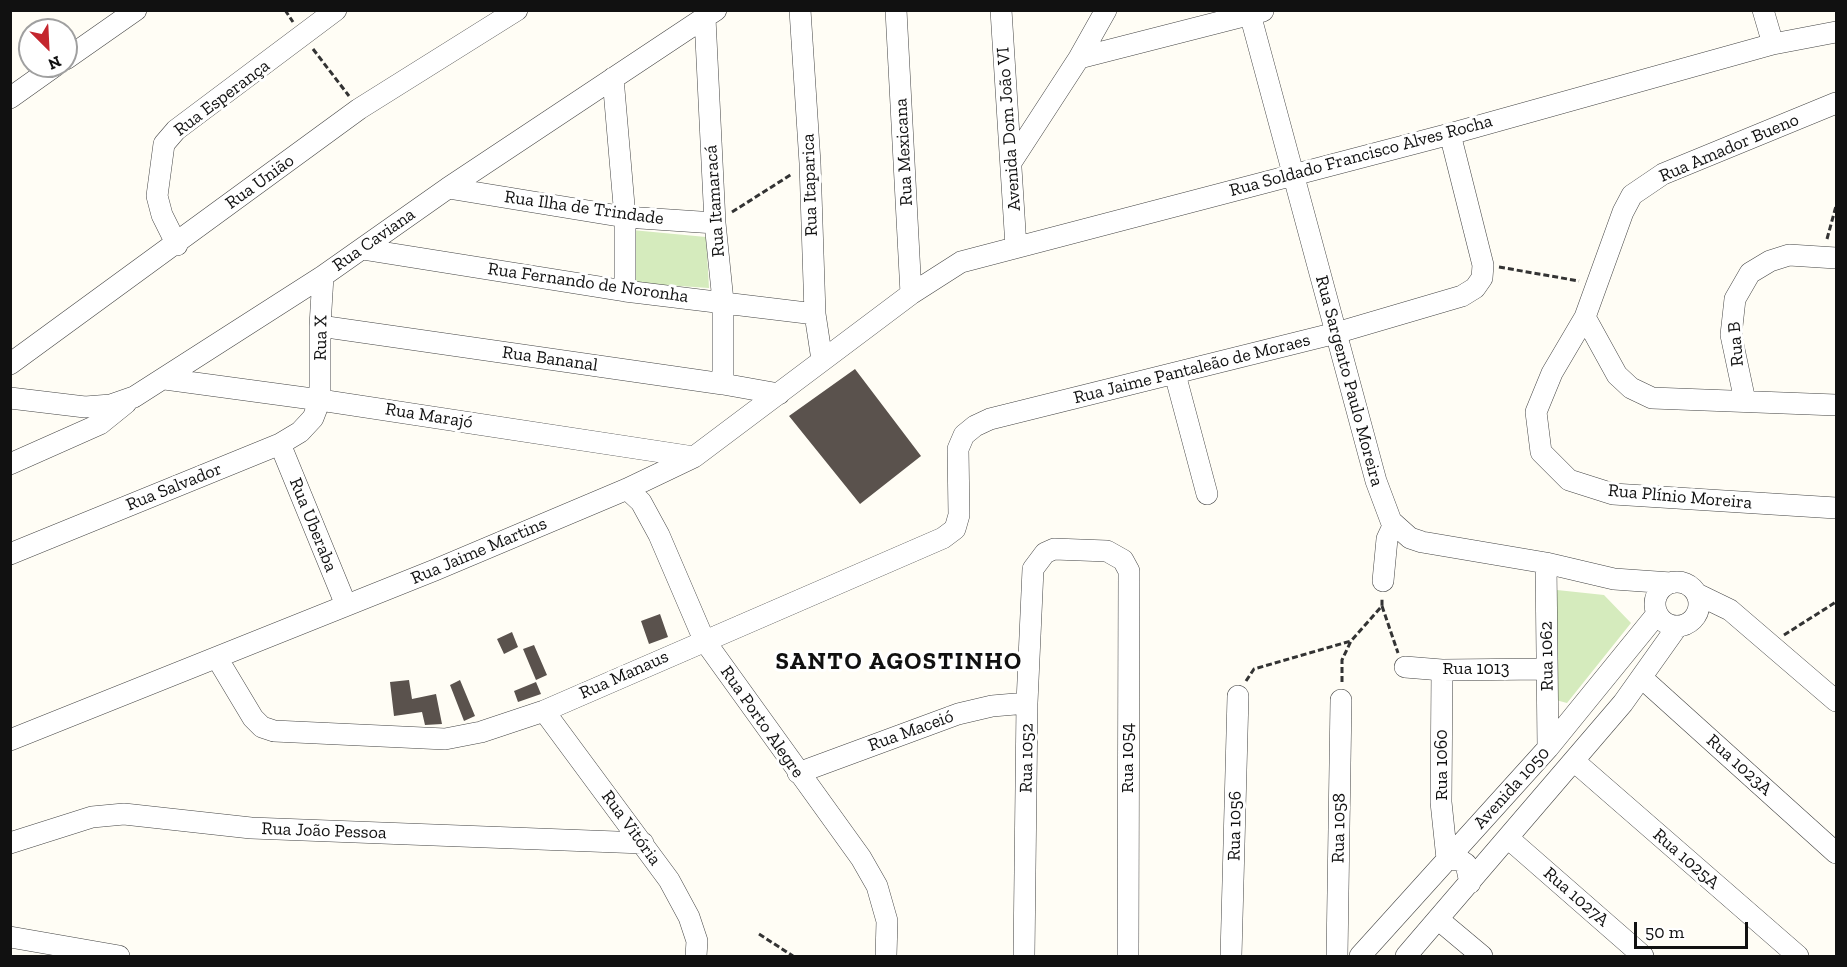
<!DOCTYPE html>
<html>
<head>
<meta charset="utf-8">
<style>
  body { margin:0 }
  #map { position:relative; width:1847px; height:967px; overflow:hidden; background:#fffdf5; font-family:"Zilla Slab",serif }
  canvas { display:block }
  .frame { position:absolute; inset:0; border:12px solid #111; pointer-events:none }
  .north { position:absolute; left:18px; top:18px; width:60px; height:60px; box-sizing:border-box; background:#fff; border:2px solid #a0a0a0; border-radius:50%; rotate:156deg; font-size:16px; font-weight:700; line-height:24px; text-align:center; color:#111 }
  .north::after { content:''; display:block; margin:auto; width:21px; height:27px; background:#c4262e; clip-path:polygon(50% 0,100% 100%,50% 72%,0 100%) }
  .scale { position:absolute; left:1634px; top:922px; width:114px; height:27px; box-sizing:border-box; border:3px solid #111; border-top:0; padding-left:8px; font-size:18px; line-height:21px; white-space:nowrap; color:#111; -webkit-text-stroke:4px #fff; paint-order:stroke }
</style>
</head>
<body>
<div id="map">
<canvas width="1847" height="967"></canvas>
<div class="frame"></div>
<div class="north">N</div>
<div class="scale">50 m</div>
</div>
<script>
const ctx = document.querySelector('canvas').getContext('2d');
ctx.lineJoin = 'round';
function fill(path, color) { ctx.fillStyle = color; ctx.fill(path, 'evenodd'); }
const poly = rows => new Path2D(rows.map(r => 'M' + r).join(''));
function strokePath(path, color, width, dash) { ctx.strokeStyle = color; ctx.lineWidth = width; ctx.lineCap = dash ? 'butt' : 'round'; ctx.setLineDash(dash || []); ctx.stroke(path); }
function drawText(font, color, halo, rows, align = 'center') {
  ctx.font = font + ' "Zilla Slab",serif'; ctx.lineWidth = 6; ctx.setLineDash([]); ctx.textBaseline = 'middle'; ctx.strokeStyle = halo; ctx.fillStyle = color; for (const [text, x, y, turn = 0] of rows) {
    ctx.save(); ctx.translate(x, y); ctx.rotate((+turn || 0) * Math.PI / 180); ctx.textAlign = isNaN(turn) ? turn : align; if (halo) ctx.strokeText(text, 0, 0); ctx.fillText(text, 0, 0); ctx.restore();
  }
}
const green = poly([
  [632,230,706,237,709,288,635,283],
  [1557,590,1604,595,1631,623,1567,703,1552,699]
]);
const building = poly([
  [855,369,921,456,860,504,789,416],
  [660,614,668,637,649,644,641,621],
  [512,632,518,647,504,654,497,639],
  [534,645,547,675,536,680,523,649],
  [409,680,412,699,436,694,442,724,425,725,422,712,394,716,390,682],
  [460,680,475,716,464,721,450,685],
  [536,682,541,694,518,702,514,691]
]);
const path = poly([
  [285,10,293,22],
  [313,49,349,96],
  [732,212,792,174],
  [1827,239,1836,206],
  [1499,267,1579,281],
  [1382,606,1398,653],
  [1784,635,1836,602],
  [1246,681,1254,669,1351,641],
  [1342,682,1342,660,1351,641,1382,606,1382,597],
  [759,934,793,956]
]);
const minor = poly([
  [800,10,810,163,815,314,822,360],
  [896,10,911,294],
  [1001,10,1016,247],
  [1763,10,1773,44],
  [1250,14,1376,481,1391,521,1410,538,1422,542,1546,563,1614,579,1671,583],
  [705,18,715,223,723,301,723,384],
  [1079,58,1263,11],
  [66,59,136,10],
  [613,78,625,217,625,291],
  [10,98,55,66],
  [1836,103,1663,174,1632,195,1623,212,1585,317,1552,373,1536,412,1541,452,1569,480,1613,494,1836,508],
  [1012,161,1079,58,1106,10],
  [448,188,625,217,715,223],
  [177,245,162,215,157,196,164,144,176,130,336,10],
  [362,249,625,291,815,314],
  [1585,317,1617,375,1631,388,1652,398,1836,405],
  [320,326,723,384,779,394],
  [10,364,359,109,517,10],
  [1175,374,1207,494],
  [165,379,320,400,694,457],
  [10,398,85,407,111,405,134,397,323,276,448,188,716,10],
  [1745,401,1731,335,1735,299,1750,273,1770,261,1789,255,1836,258],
  [280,444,346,605],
  [10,464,100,424,126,403],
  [627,489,641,502,659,535,704,640,861,858,877,886,887,921,886,956],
  [10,554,280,444,300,432,313,418,320,400,320,326,323,276],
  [1546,563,1548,748],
  [1383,581,1387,539,1394,524],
  '1655 604a22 22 0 1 1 44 0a22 22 0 1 1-44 0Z',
  [1697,594,1730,610,1836,701],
  [217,658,253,718,262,727,274,731,445,739,481,732,544,711,943,538,955,529,959,515,958,449,964,435,975,426,990,419,1336,333,1462,296,1475,288,1482,278,1483,265,1450,134],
  [1405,667,1442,670,1546,669],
  [1442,670,1441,802,1447,859,1460,860,1466,864,1470,883],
  [1642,678,1836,853],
  [544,711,669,880,689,917,697,941,696,956],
  [10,740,435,570,627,489,694,457,911,294,961,262,1450,134,1773,44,1836,32],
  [1574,761,1798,956],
  [798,773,958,714,992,706,1027,703],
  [1508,838,1643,956],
  [10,843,92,817,124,814,251,828,643,843],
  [1439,920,1482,956],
  [10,937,119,956],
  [1024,956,1027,703,1033,569,1045,553,1054,549,1107,551,1123,560,1129,571,1128,956],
  [1231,956,1238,696],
  [1337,956,1341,700],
  [1360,956,1548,748,1657,614],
  [1406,956,1623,703,1677,627]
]);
const streetNames = [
  ["Rua Esperança",222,98,-37],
  ["Avenida Dom João VI",1009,129,-94],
  ["Rua Amador Bueno",1729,148,-23],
  ["Rua Mexicana",904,152,-93],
  ["Rua Soldado Francisco Alves Rocha",1361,156,-15],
  ["Rua União",260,182,-36],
  ["Rua Itaparica",810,185,-92],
  ["Rua Itamaracá",715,201,-94],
  ["Rua Ilha de Trindade",584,208,8],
  ["Rua Caviana",374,240,-35],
  ["Rua Fernando de Noronha",588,283,8],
  ["Rua X",321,338,-89],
  ["Rua B",1736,344,-95],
  ["Rua Bananal",550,359,8],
  ["Rua Jaime Pantaleão de Moraes",1192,369,-14],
  ["Rua Sargento Paulo Moreira",1349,381,75],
  ["Rua Marajó",429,416,9],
  ["Rua Salvador",174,487,-22],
  ["Rua Plínio Moreira",1680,497,5],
  ["Rua Uberaba",313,525,68],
  ["Rua Jaime Martins",479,551,-23],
  ["Rua 1062",1547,656,-91],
  ["Rua 1013",1476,669],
  ["Rua Manaus",624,675,-24],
  ["Rua Porto Alegre",762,722,55],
  ["Rua Maceió",911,731,-20],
  ["Rua 1052",1027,758,-89],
  ["Rua 1054",1128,758,-90],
  ["Rua 1060",1442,765,-90],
  ["Rua 1023A",1739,765,42],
  ["Avenida 1050",1512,788,-48],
  ["Rua 1056",1235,826,-89],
  ["Rua Vitória",631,828,54],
  ["Rua 1058",1339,828,-89],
  ["Rua João Pessoa",324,831,2],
  ["Rua 1025A",1686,859,41],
  ["Rua 1027A",1576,897,41]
];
const districtNames = [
  ["SANTO AGOSTINHO",899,662]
];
fill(green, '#d5ebbd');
fill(building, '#5a524d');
strokePath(minor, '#444', 22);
strokePath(path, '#333', 3, [6, 3]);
strokePath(minor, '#fff', 21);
drawText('18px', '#111', '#fff', streetNames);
ctx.letterSpacing = '1.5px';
drawText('bold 24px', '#111', '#fff', districtNames);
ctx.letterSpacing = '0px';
</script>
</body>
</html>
